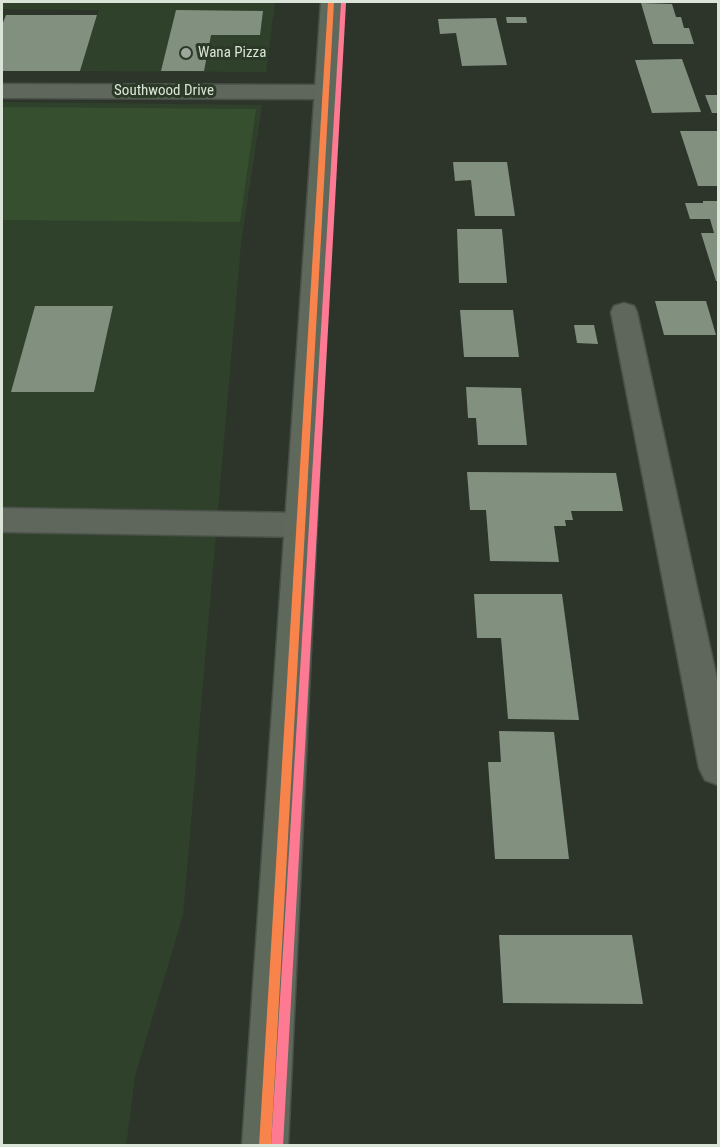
<!DOCTYPE html>
<html>
<head>
<meta charset="utf-8">
<style>
  body { margin:0 }
  #map { position:relative; width:720px; height:1147px; overflow:hidden; background:#2d352b; font-family:"Roboto Condensed",sans-serif }
  canvas { display:block }
  .frame { position:absolute; inset:0; border:3px solid #dbe4d8; pointer-events:none }
</style>
</head>
<body>
<div id="map">
<canvas width="720" height="1147"></canvas>
<div class="frame"></div>
</div>
<script>
const ctx = document.querySelector('canvas').getContext('2d');
ctx.lineJoin = 'round';
function fill(path, color) { ctx.fillStyle = color; ctx.fill(path, 'evenodd'); }
const poly = rows => new Path2D(rows.map(r => 'M' + r).join(''));
function strokePath(path, color, width, dash) { ctx.strokeStyle = color; ctx.lineWidth = width; ctx.lineCap = dash ? 'butt' : 'round'; ctx.setLineDash(dash || []); ctx.stroke(path); }
function drawText(font, color, halo, rows, align = 'center') {
  ctx.font = font + ' "Roboto Condensed",sans-serif'; ctx.lineWidth = 6; ctx.setLineDash([]); ctx.textBaseline = 'middle'; ctx.strokeStyle = halo; ctx.fillStyle = color; for (const [text, x, y, turn = 0] of rows) {
    ctx.save(); ctx.translate(x, y); ctx.rotate((+turn || 0) * Math.PI / 180); ctx.textAlign = isNaN(turn) ? turn : align; if (halo) ctx.strokeText(text, 0, 0); ctx.fillText(text, 0, 0); ctx.restore();
  }
}
const built = poly([
  [2,2,275,2,266,72,80,71,99,10,2,9],
  [2,102,262,105,241,243,183,915,135,1076,126,1145,2,1146]
]);
const green = poly([
  [2,107,256,109,240,222,2,220]
]);
const building = poly([
  [641,3,672,4,676,17,681,17,684,28,689,28,694,44,653,44],
  [176,10,263,11,260,35,211,35,204,71,161,71],
  [6,15,97,15,80,71,2,71,2,25],
  [506,17,526,17,527,23,507,23],
  [496,18,507,65,462,66,456,33,440,34,438,19],
  [682,59,701,112,652,113,635,60],
  [705,95,718,95,718,113,712,113],
  [680,131,718,131,718,186,698,186],
  [453,162,507,162,515,216,475,216,471,180,455,181],
  [703,201,718,201,718,281,716,281,701,233,714,233,710,219,690,219,685,203,703,203],
  [457,229,502,229,507,283,459,283],
  [655,301,706,301,716,335,664,335],
  [35,306,113,306,94,392,11,392],
  [460,310,513,310,519,357,464,357],
  [574,325,594,325,598,344,577,343],
  [466,387,521,388,527,445,478,445,476,418,468,418],
  [467,472,616,473,623,511,571,511,573,520,565,520,566,526,554,526,559,562,490,561,486,510,470,510],
  [474,594,562,594,579,720,508,719,501,638,477,638],
  [499,731,554,732,569,859,495,859,488,762,501,762],
  [499,935,632,935,643,1004,503,1003]
]);
const minor = poly([
  [2,84,327,85,335,87,338,92,335,97,327,99,2,98,2,84],
  [624,303,634,306,637,312,718,684,718,785,705,780,699,768,611,312,614,306,624,303],
  [2,508,301,513,312,516,317,525,312,534,301,537,2,532,2,508]
]);
const major = poly([
  [321,2,341,2,288,1146,242,1146,321,2]
]);
const bus1 = poly([
  [328,2,334,2,271,1146,259,1146,328,2]
]);
const bus2 = poly([
  [341,2,346,3,283,1146,271,1146,341,2]
]);
const markers = [
  [186,53,6,"#9ea79b"]
];
const farPoinames = [
  ["Wana Pizza",198,53]
];
const farStreetnames = [
  ["Southwood Drive",164,91]
];
fill(built, '#30412b');
fill(green, '#364f2e');
fill(building, '#82907f');
strokePath(minor, '#495048', 3);
strokePath(major, '#495048', 3);
fill(minor, '#5f665c');
fill(major, '#5e685b');
fill(bus1, '#f8844c');
fill(bus2, '#fe7a93');
for (const [x, y, r, color] of markers) { const dot = new Path2D(); dot.arc(x, y, r, 0, 2 * Math.PI); ctx.fillStyle = color; ctx.fill(dot); strokePath(dot, '#2b3927', 2); }
drawText('15px', '#dbe4d8', '#2b3927', farPoinames, 'left');
drawText('15px', '#dbe4d8', '#2b3927', farStreetnames);
</script>
</body>
</html>
